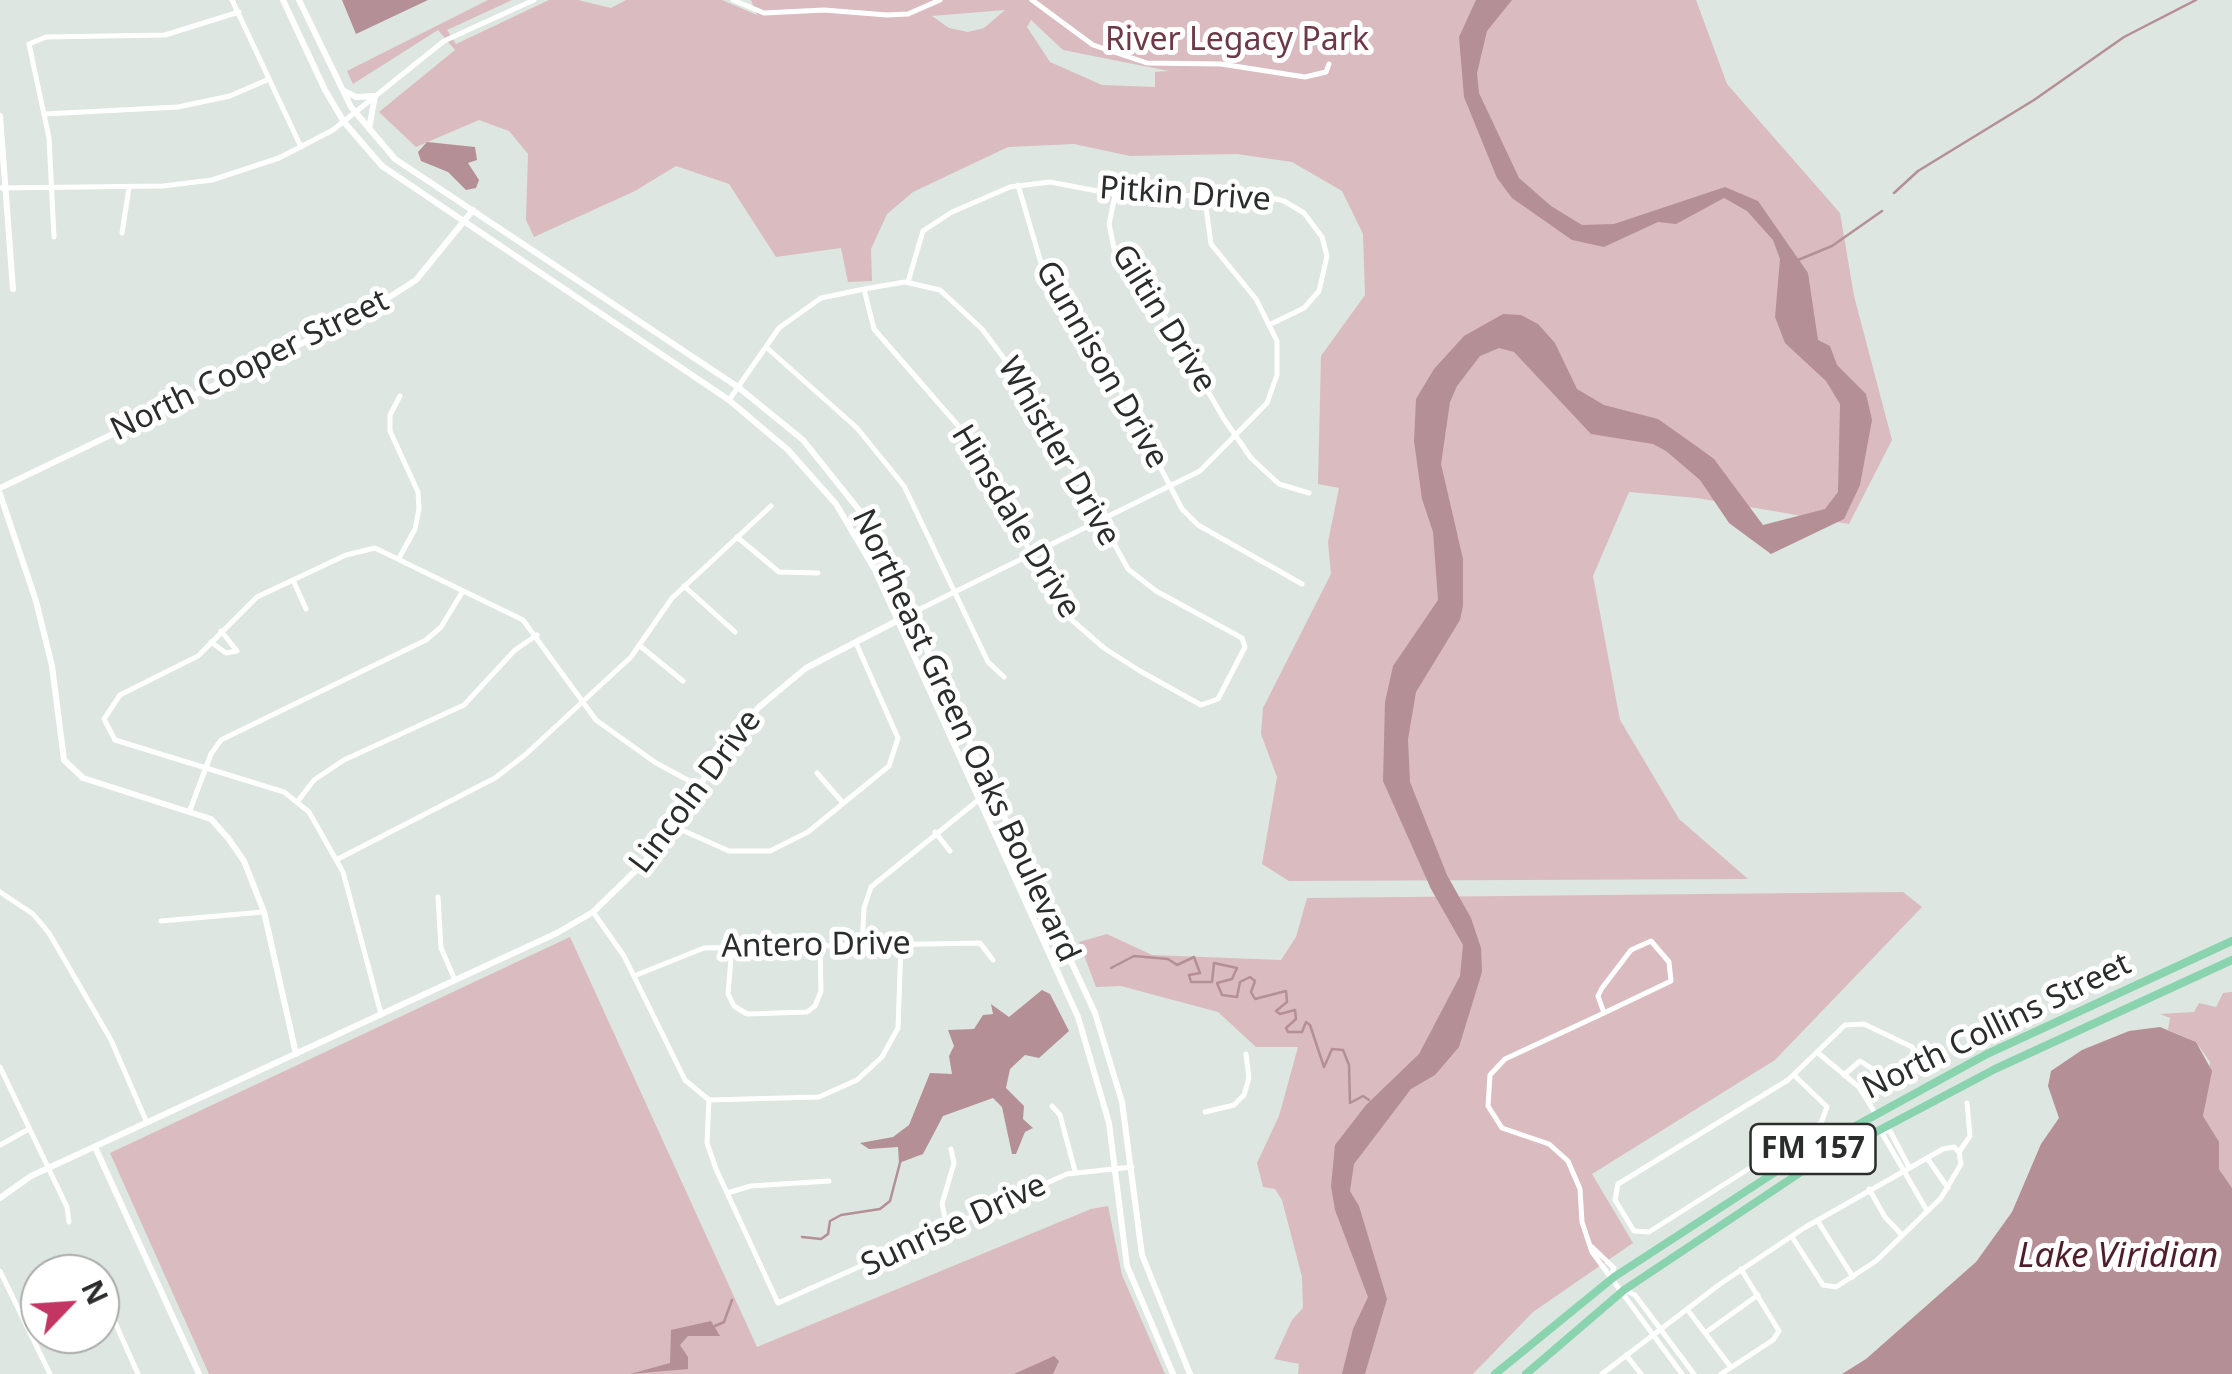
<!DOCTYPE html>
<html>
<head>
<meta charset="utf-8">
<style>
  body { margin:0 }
  #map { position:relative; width:2232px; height:1374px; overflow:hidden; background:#dde6e0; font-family:"Noto Sans",sans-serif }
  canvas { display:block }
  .north { position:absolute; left:20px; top:1254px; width:100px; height:100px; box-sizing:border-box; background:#fff; border:2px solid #aaabaa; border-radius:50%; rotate:65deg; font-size:28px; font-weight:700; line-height:40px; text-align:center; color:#2a2d2b }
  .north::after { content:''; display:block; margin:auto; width:35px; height:45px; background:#c33563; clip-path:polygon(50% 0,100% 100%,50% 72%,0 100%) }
</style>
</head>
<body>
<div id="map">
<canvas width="2232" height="1374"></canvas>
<div class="north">N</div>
</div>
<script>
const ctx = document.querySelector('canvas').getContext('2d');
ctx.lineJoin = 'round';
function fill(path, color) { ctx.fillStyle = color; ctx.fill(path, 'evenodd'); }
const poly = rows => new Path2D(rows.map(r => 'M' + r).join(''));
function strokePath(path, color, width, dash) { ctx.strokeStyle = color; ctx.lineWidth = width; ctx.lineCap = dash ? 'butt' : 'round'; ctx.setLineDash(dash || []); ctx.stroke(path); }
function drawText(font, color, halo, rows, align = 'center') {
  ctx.font = font + ' "Noto Sans",sans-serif'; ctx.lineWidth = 10; ctx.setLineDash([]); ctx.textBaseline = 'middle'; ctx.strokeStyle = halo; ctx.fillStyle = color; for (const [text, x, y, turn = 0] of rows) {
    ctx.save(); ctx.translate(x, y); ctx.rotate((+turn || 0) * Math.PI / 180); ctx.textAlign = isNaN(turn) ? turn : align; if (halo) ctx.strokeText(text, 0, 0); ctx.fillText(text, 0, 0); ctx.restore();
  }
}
const green = poly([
  [488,0,512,0,447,30,456,44,549,0,578,0,611,8,626,0,722,0,757,15,751,0,1696,0,1727,84,1840,213,1854,296,1892,440,1849,524,1697,498,1629,492,1593,576,1620,720,1679,819,1748,879,1289,881,1262,864,1277,777,1261,734,1263,708,1331,574,1328,542,1339,488,1318,484,1321,356,1365,295,1363,234,1342,191,1292,162,1237,154,1130,156,1074,144,1008,147,913,192,887,214,871,249,872,281,848,282,841,248,776,257,729,184,676,166,635,191,534,237,526,220,528,154,509,131,479,120,416,147,379,112,455,50,438,30,353,84,347,71],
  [1005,10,984,28,968,32,949,28,932,16],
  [1031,20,1063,50,1169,71,1155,72,1155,87,1102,85,1050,62,1027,27],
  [1903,892,1922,907,1775,1060,1592,1174,1633,1243,1533,1312,1473,1374,1298,1374,1299,1364,1274,1359,1292,1320,1303,1308,1302,1277,1282,1200,1275,1189,1263,1187,1257,1163,1279,1116,1298,1047,1256,1047,1218,1012,1121,986,1096,987,1079,942,1107,934,1152,955,1281,960,1296,937,1307,898],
  [570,937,757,1347,1091,1209,1108,1206,1122,1275,1165,1374,209,1374,110,1153],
  [2232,992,2232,1188,2219,1169,2214,1137,2203,1116,2210,1062,2196,1042,2168,1030,2170,1018,2160,1014,2194,1012,2199,1003,2216,1007,2223,993]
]);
const water = poly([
  [342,0,428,0,356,34],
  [1476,0,1512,0,1487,31,1477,73,1479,93,1519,178,1551,206,1582,225,1614,224,1725,187,1758,201,1808,273,1818,340,1830,346,1837,365,1866,394,1872,420,1860,485,1844,519,1771,554,1729,523,1700,480,1666,451,1653,444,1591,434,1514,352,1499,348,1480,356,1457,386,1450,402,1441,464,1463,559,1463,606,1460,620,1416,692,1408,739,1410,782,1447,875,1471,918,1481,948,1482,972,1459,1047,1435,1075,1411,1089,1354,1164,1350,1191,1359,1206,1387,1299,1365,1374,1342,1374,1353,1329,1368,1297,1335,1210,1331,1186,1335,1145,1366,1105,1419,1054,1460,976,1463,945,1431,889,1383,781,1385,702,1393,666,1438,600,1433,532,1422,499,1414,441,1416,399,1434,369,1464,336,1503,314,1521,315,1538,324,1555,343,1577,389,1604,405,1658,419,1699,448,1714,459,1763,525,1825,509,1838,492,1840,404,1826,381,1785,343,1775,317,1780,259,1773,240,1747,211,1724,198,1676,224,1658,222,1604,247,1572,240,1512,198,1497,178,1464,97,1459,37],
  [427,142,475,147,477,160,468,163,479,180,476,188,466,190,448,172,421,161,418,152],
  [1042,990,1050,994,1069,1031,1039,1058,1025,1055,1010,1069,1006,1088,1024,1106,1023,1119,1033,1128,1025,1132,1016,1154,1012,1154,1002,1107,993,1098,943,1116,923,1154,899,1163,898,1147,869,1149,860,1143,893,1137,909,1125,930,1073,952,1074,949,1056,954,1046,948,1030,974,1029,983,1015,993,1014,991,1004,1009,1017],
  [2160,1027,2196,1042,2212,1071,2203,1116,2219,1142,2219,1169,2232,1188,2232,1374,1842,1374,1866,1359,1976,1262,2012,1212,2041,1144,2059,1118,2048,1086,2051,1071,2082,1050,2129,1031],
  [711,1321,720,1336,688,1336,680,1345,688,1357,688,1369,630,1374,670,1363,671,1330],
  [1054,1356,1059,1361,1053,1374,1014,1374]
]);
const stream = poly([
  [1894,193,1918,171,2034,100,2124,37,2196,0],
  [1798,260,1832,246,1882,211],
  [1111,968,1134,956,1168,959,1177,965,1194,957,1200,973,1189,975,1191,982,1212,982,1214,963,1237,968,1232,979,1217,983,1222,995,1237,997,1240,982,1250,977,1255,981,1251,992,1255,999,1286,991,1287,1002,1276,1011,1280,1014,1295,1010,1296,1019,1286,1028,1288,1032,1302,1032,1306,1022,1310,1025,1324,1067,1332,1049,1343,1050,1349,1065,1350,1103,1363,1096,1369,1100],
  [802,1237,821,1239,828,1234,830,1221,841,1215,880,1209,890,1201,901,1159],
  [715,1326,724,1322,732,1300]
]);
const street = poly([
  [232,0,301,147],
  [733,0,764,13,824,10,887,15,908,14,940,0],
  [1032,0,1093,45,1147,63,1221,64,1305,77,1326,72,1329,64],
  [45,114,178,107,230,96,269,79],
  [1018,185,1046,280,1114,378,1182,509,1198,525,1302,584],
  [0,188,163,186,212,180,279,158,333,130,444,41,534,0],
  [1115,196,1109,224,1114,248,1156,302,1224,419,1251,458,1279,484,1309,493],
  [122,233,129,188],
  [54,237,49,138,29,44,46,37,165,35,239,12],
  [908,282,923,231,952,212,1010,187,1050,182,1134,198,1250,193,1284,201,1304,213,1322,237,1327,256,1319,291,1304,308,1273,323],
  [766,347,857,428,904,486,988,662,1004,677],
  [729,400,779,328,821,298,864,289,905,282,940,290,982,329,1035,400,1128,569,1156,591,1242,638,1245,647,1218,699,1201,705,1140,671,1104,648,1066,615,961,429,874,329,864,289],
  [737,537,779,572,818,573],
  [399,558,415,529,419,509,418,492,390,431,390,415,400,396],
  [293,580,306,609],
  [684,586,735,632],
  [912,613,1200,471,1267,403,1277,375,1277,341,1256,299,1211,244,1204,193],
  [211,642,226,653,237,651,221,631],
  [639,645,683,681],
  [817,773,843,803],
  [298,801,314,780,344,760,464,705,515,650,537,635],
  [190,810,211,754,221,740,426,640,441,627,463,591],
  [675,827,729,851,770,851,808,832,889,766,898,738,856,643],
  [935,832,950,851],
  [338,859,495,778,525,755,631,657,672,598,771,506],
  [0,892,33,914,49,933,111,1040,147,1123],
  [438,897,441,948,455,980],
  [593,912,624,956,685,1080,709,1100,819,1097,857,1080,882,1057,898,1028,901,945],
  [161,921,263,912],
  [862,946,864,908,871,887,992,789],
  [732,947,728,994,734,1006,747,1014,807,1012,815,1006,821,991,820,947],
  [634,976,704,948,980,943,993,960],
  [1604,1013,1598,996,1602,988,1631,950,1651,941,1669,962,1671,981,1604,1013,1505,1059,1490,1075,1488,1106,1502,1128,1549,1144,1568,1161,1580,1189,1582,1222,1592,1252,1682,1374],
  [381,1014,343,872,309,812,284,792,115,740,104,719,120,695,198,656,257,597,346,555,375,548,523,620,596,720,656,763,699,786],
  [1817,1052,1859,1087,1875,1113],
  [0,1067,67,1207,69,1222],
  [1794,1075,1827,1107,1821,1123,1649,1232,1634,1231,1615,1200,1618,1184,1788,1080,1845,1025,1864,1024,1912,1047,1921,1059,1915,1072,1891,1082,1878,1082,1871,1068,1860,1061,1844,1075],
  [709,1100,707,1143,716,1169,778,1303,1067,1174,1132,1167],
  [1052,1106,1060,1115,1075,1171],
  [1205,1112,1234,1105,1244,1095,1249,1078,1246,1054],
  [1884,1130,1883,1135,1926,1209],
  [1885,1131,1890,1131,1909,1167],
  [0,1145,29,1129],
  [1959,1152,1970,1136,1967,1103],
  [1927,1158,1948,1188],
  [1869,1189,1885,1217,1902,1235],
  [727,1193,751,1186,829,1181],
  [1817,1220,1853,1277],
  [947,1228,942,1204,954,1163,951,1149],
  [1792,1237,1823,1285,1836,1287,1876,1261,1941,1198,1961,1164,1959,1152],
  [1592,1247,1614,1268,1612,1273],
  [0,1271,50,1374],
  [1624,1290,1635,1295,1694,1374],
  [100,1302,105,1300,138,1374],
  [1687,1309,1730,1366],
  [1705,1333,1758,1295],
  [1626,1355,1641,1374],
  [1602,1374,1720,1284,1804,1228,1943,1149,1954,1147,1959,1152],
  [1721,1374,1773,1340,1779,1331,1741,1269]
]);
const secondary = poly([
  [283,0,325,90,344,122,382,166,729,400,788,450,836,504,875,570,1078,1017,1109,1123,1127,1266,1173,1374],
  [299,0,351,107,395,159,738,387,803,440,867,520,1095,1013,1122,1102,1142,1255,1190,1374],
  [344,91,356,97,375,96,369,129],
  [0,116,13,289],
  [0,488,363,314,416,280,473,210],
  [0,494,36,601,52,666,64,760,83,778,211,819,228,838,244,861,264,912,296,1054],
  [95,1147,199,1374],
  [0,1198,31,1176,557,933,593,912,661,846,724,747,758,708,806,668,912,613]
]);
const primary = poly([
  [1495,1374,1614,1277,1797,1158,1987,1054,2232,941],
  [1526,1374,1624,1290,1804,1170,1995,1069,2232,960]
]);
const shields = [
  [1813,1149,125]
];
const shieldNames = [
  ["FM 157",1813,1149]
];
const parkNames = [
  ["River Legacy Park",1237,41]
];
const streetNames = [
  ["Pitkin Drive",1185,195,4],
  ["Giltin Drive",1163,319,58],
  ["Gunnison Drive",1101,365,60],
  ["North Cooper Street",250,366,-26],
  ["Whistler Drive",1058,452,60],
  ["Hinsdale Drive",1015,522,59],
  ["Northeast Green Oaks Boulevard",965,736,65],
  ["Lincoln Drive",696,792,-53],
  ["Antero Drive",816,946,-1],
  ["North Collins Street",1997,1027,-26],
  ["Sunrise Drive",954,1226,-25]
];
const waterNames = [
  ["Lake Viridian",2118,1257]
];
fill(green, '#dabbc0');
fill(water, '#b58f96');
strokePath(stream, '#b58f96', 2.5);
strokePath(street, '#fff', 5);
strokePath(secondary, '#fff', 6);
strokePath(primary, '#89d4af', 8);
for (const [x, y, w] of shields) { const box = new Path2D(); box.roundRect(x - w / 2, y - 25, w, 50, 8); ctx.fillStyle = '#fff'; ctx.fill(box); strokePath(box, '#2a2d2b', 2.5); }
drawText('bold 30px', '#2a2d2b', null, shieldNames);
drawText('32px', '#6e3946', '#fff', parkNames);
drawText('32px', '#2a2d2b', '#fff', streetNames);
drawText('italic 35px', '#501e2b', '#fff', waterNames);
</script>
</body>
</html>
